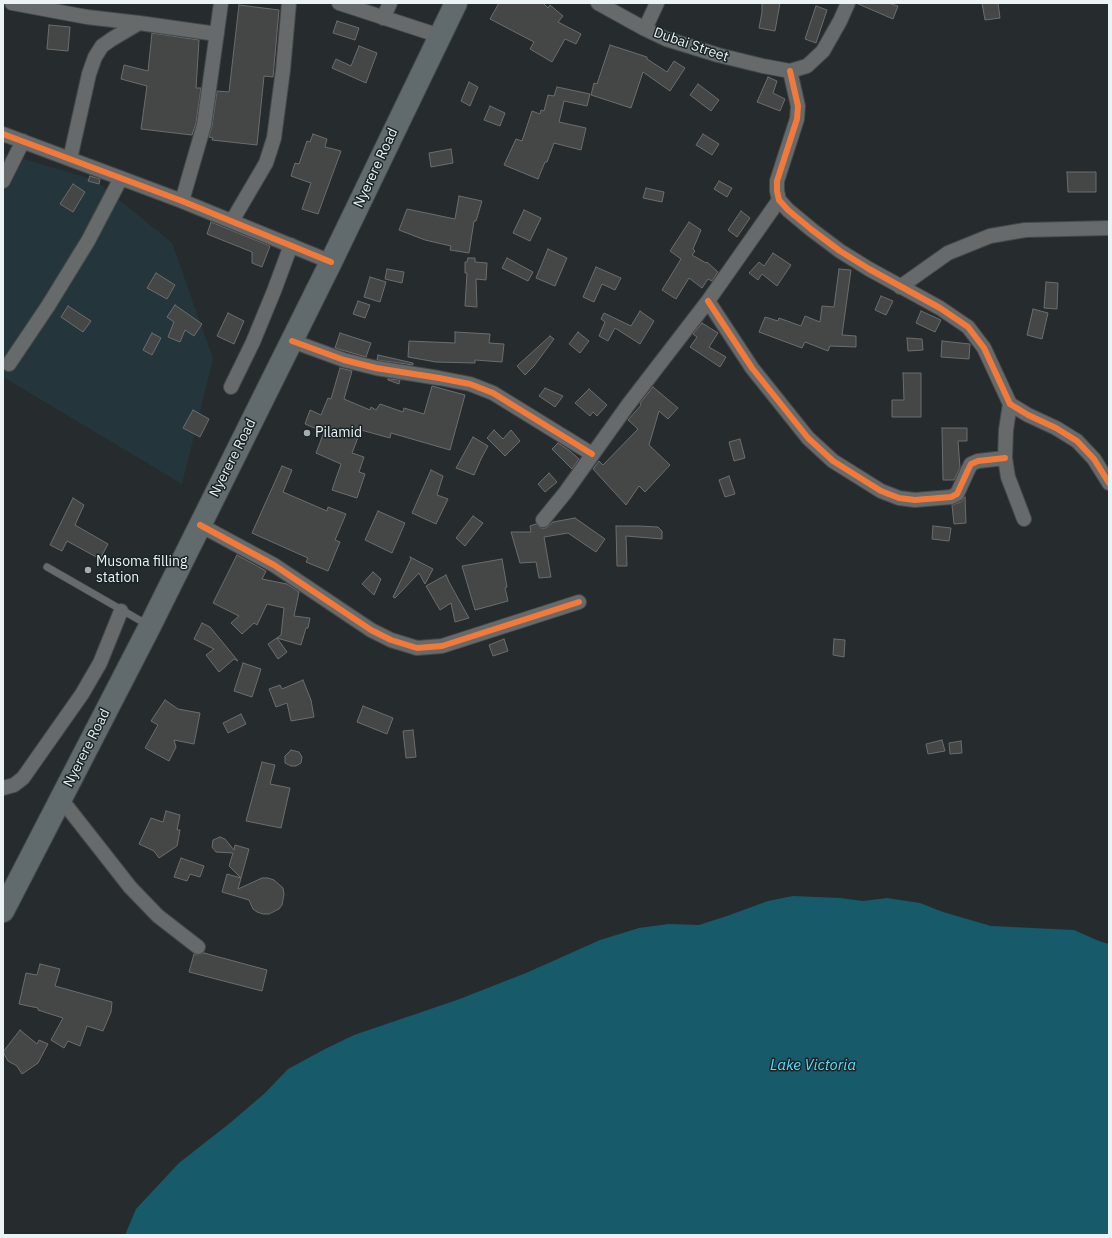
<!DOCTYPE html>
<html>
<head>
<meta charset="utf-8">
<style>
  body { margin:0 }
  #map { position:relative; width:1112px; height:1238px; overflow:hidden; background:#262c2e; font-family:"IBM Plex Sans",sans-serif }
  canvas { display:block }
  .frame { position:absolute; inset:0; border:4px solid #ecf3f5; pointer-events:none }
</style>
</head>
<body>
<div id="map">
<canvas width="1112" height="1238"></canvas>
<div class="frame"></div>
</div>
<script>
const ctx = document.querySelector('canvas').getContext('2d');
ctx.lineJoin = 'round';
function fill(path, color) { ctx.fillStyle = color; ctx.fill(path, 'evenodd'); }
const poly = rows => new Path2D(rows.map(r => 'M' + r).join(''));
function strokePath(path, color, width, dash) { ctx.strokeStyle = color; ctx.lineWidth = width; ctx.lineCap = dash ? 'butt' : 'round'; ctx.setLineDash(dash || []); ctx.stroke(path); }
function drawText(font, color, halo, rows, align = 'center') {
  ctx.font = font + ' "IBM Plex Sans",sans-serif'; ctx.lineWidth = 3; ctx.setLineDash([]); ctx.textBaseline = 'middle'; ctx.strokeStyle = halo; ctx.fillStyle = color; for (const [text, x, y, turn = 0] of rows) {
    ctx.save(); ctx.translate(x, y); ctx.rotate((+turn || 0) * Math.PI / 180); ctx.textAlign = isNaN(turn) ? turn : align; if (halo) ctx.strokeText(text, 0, 0); ctx.fillText(text, 0, 0); ctx.restore();
  }
}
const built = poly([
  [3,153,95,180,172,243,213,359,182,484,3,377]
]);
const water = poly([
  [793,896,840,898,863,901,887,898,920,903,943,912,991,926,1074,930,1099,941,1109,944,1109,1235,125,1235,136,1209,179,1163,230,1123,265,1093,288,1069,325,1049,354,1035,457,1000,526,973,600,940,639,928,669,924,699,925,727,916,768,901]
]);
const building = poly([
  [499,3,543,3,548,8,550,5,563,16,558,22,581,34,576,44,565,39,552,62,530,49,534,42,490,19,499,3],
  [762,3,780,3,775,31,759,28,762,12,762,3],
  [856,3,888,3,898,6,893,19,856,3],
  [982,3,998,3,1000,18,985,20,982,3],
  [239,5,279,10,273,77,264,76,257,145,212,140,213,138,209,137,212,126,217,91,229,92,239,5],
  [816,6,827,10,816,43,805,39,816,6],
  [337,21,359,28,355,40,333,33,337,21],
  [49,25,70,27,68,51,47,49,49,25],
  [152,33,199,40,196,88,201,88,196,123,192,135,141,129,147,86,121,79,124,65,148,71,152,33],
  [610,45,647,57,647,59,667,72,674,61,685,68,670,91,643,72,631,108,591,95,594,83,597,84,610,45],
  [359,46,377,53,366,83,332,68,336,59,351,66,359,46],
  [768,77,777,81,773,93,785,99,780,111,757,102,768,77],
  [469,82,478,87,470,106,461,101,469,82],
  [698,84,719,100,711,111,690,95,698,84],
  [557,87,590,94,587,106,564,101,559,122,586,128,581,150,554,143,547,162,545,162,538,179,504,165,516,139,522,141,532,111,540,114,541,110,544,111,548,95,554,96,557,87],
  [490,106,505,113,500,126,484,120,490,106],
  [313,134,327,139,325,147,341,151,318,214,302,209,311,183,291,176,295,163,299,164,307,141,310,142,313,134],
  [703,134,719,144,712,155,696,145,703,134],
  [451,149,453,163,431,167,429,153,451,149],
  [1067,172,1096,172,1096,192,1068,192,1067,172],
  [90,176,100,179,99,184,88,181,90,176],
  [719,181,732,188,727,197,714,189,719,181],
  [73,184,85,192,73,212,60,204,73,184],
  [646,188,664,192,662,202,643,198,646,188],
  [459,196,482,201,476,221,474,221,469,253,450,250,451,246,425,240,399,230,407,209,455,219,459,196],
  [524,210,541,218,530,241,513,233,524,210],
  [741,211,750,218,737,237,728,230,741,211],
  [211,222,270,246,262,267,252,263,252,252,207,234,211,222],
  [689,222,701,230,693,249,695,251,692,255,706,263,707,262,718,272,712,281,708,279,702,288,689,278,676,299,662,290,681,259,670,251,689,222],
  [548,249,567,258,555,286,536,278,548,249],
  [773,253,791,265,777,286,762,274,758,280,749,273,759,262,764,266,773,253],
  [468,258,475,258,475,262,487,263,486,280,476,279,477,307,465,306,467,273,465,273,465,262,467,262,468,258],
  [507,258,533,272,528,281,502,268,507,258],
  [596,267,621,278,615,290,602,284,594,302,583,297,596,267],
  [387,269,404,272,402,283,385,279,387,269],
  [839,269,851,270,842,335,856,336,856,347,830,346,828,351,805,342,802,348,759,332,765,317,778,321,779,318,801,326,805,316,820,322,822,306,834,307,839,269],
  [156,273,175,285,167,299,147,288,156,273],
  [370,277,386,282,380,302,364,297,370,277],
  [1046,282,1058,283,1057,309,1044,308,1046,282],
  [881,296,893,301,886,315,875,310,881,296],
  [358,301,370,305,365,318,353,314,358,301],
  [175,305,202,324,194,336,185,330,180,342,168,337,174,322,167,317,175,305],
  [68,306,91,321,83,332,61,317,68,306],
  [1033,309,1048,313,1042,339,1027,335,1033,309],
  [640,311,654,321,640,344,615,328,608,341,599,336,605,322,601,319,604,313,631,326,640,311],
  [921,311,941,320,935,332,916,323,921,311],
  [228,313,244,321,234,344,217,336,228,313],
  [702,323,718,333,709,347,726,357,720,367,690,347,697,337,693,334,702,323],
  [455,332,490,334,489,343,504,344,502,362,475,360,475,363,436,362,408,357,409,341,455,343,455,332],
  [578,332,589,341,580,353,569,344,578,332],
  [152,333,161,338,152,355,143,350,152,333],
  [340,333,371,343,366,357,335,348,340,333],
  [550,336,554,339,534,366,525,375,517,366,550,336],
  [907,338,922,339,923,350,908,351,907,338],
  [942,341,970,344,969,359,941,357,942,341],
  [378,355,413,363,413,365,377,360,378,355],
  [340,368,352,371,344,399,370,410,371,407,376,410,380,404,403,412,404,408,424,414,432,386,465,395,450,450,391,433,390,438,361,430,352,453,364,457,359,472,365,474,357,498,332,490,341,464,316,453,324,432,305,424,310,410,321,415,328,398,331,399,340,368],
  [903,373,921,373,921,417,892,417,892,400,904,400,903,373],
  [388,379,400,380,399,384,388,380,388,379],
  [653,387,678,408,668,419,659,411,649,445,670,465,645,492,639,486,626,505,593,469,599,461,603,465,638,429,628,420,641,405,640,403,653,387],
  [545,388,563,396,555,407,539,396,545,388],
  [589,389,607,405,597,416,593,412,590,416,575,403,589,389],
  [193,410,209,419,200,437,183,428,193,410],
  [942,428,967,428,967,441,958,441,960,468,954,480,943,480,942,428],
  [494,430,503,439,511,430,520,441,505,456,487,438,494,430],
  [473,437,488,446,481,459,474,475,456,468,473,437],
  [740,439,745,458,734,461,729,442,740,439],
  [558,443,570,451,579,459,572,469,552,449,558,443],
  [282,466,292,470,283,492,327,511,328,507,346,514,335,540,340,542,328,571,306,562,308,558,252,533,282,466],
  [431,470,443,476,437,495,448,499,436,524,412,513,431,470],
  [549,473,557,482,545,492,538,484,549,473],
  [729,476,735,494,725,497,719,480,729,476],
  [965,497,966,523,954,524,952,505,961,502,965,497],
  [73,498,84,505,75,525,108,544,100,559,67,541,62,551,50,545,73,498],
  [378,511,405,523,392,553,365,540,378,511],
  [473,516,483,523,465,546,456,538,473,516],
  [575,518,605,539,596,552,568,533,544,537,551,577,539,578,536,562,520,563,511,532,531,532,530,526,536,524,541,528,546,528,553,522,575,518],
  [616,526,639,526,658,527,662,531,662,539,626,536,627,566,617,566,616,526],
  [933,526,951,528,949,541,932,539,933,526],
  [237,555,266,571,262,579,287,584,299,592,294,616,310,618,308,628,306,628,301,645,277,638,287,652,278,659,268,644,281,635,284,608,267,604,257,625,254,623,242,634,231,623,239,616,213,603,237,555],
  [410,557,433,569,425,584,419,573,395,598,393,597,411,559,410,557],
  [502,559,507,587,505,588,508,601,475,610,462,566,502,559],
  [373,572,381,579,374,595,362,584,373,572],
  [446,575,449,582,469,618,455,622,451,603,440,610,426,586,446,575],
  [202,623,210,627,238,661,234,659,219,672,206,655,214,649,194,639,202,623],
  [504,639,508,651,493,656,489,645,504,639],
  [834,639,845,640,844,657,833,655,834,639],
  [243,663,261,669,252,697,234,691,243,663],
  [303,680,311,700,314,717,291,721,287,703,276,707,269,689,280,685,282,689,303,680],
  [165,700,178,709,200,713,194,744,174,740,176,747,169,761,145,748,158,725,151,721,165,700],
  [363,706,393,718,387,734,357,722,363,706],
  [241,714,246,724,228,733,223,723,241,714],
  [413,730,416,757,406,758,403,731,413,730],
  [942,740,945,751,928,754,926,744,942,740],
  [961,741,962,753,950,754,949,743,961,741],
  [291,750,299,752,302,757,301,763,296,766,291,766,285,763,285,756,291,750],
  [262,762,275,765,270,784,290,788,281,828,246,821,262,762],
  [166,811,180,815,177,830,180,830,177,846,159,858,154,851,139,844,151,818,163,822,166,811],
  [220,837,225,839,234,850,235,845,249,849,238,889,262,878,268,878,274,880,283,888,284,894,282,905,279,909,269,914,263,914,257,912,253,909,249,900,222,892,227,874,241,878,229,866,233,853,216,852,212,847,213,840,220,837],
  [181,858,204,866,200,877,190,874,187,881,174,877,181,858],
  [204,953,267,970,262,991,189,972,194,954,197,955,204,953],
  [40,964,60,969,55,986,112,1002,111,1012,103,1031,87,1026,80,1046,68,1041,64,1048,51,1040,63,1018,38,1010,38,1008,19,1004,26,973,37,975,40,964],
  [20,1030,37,1044,39,1040,48,1044,38,1063,22,1074,17,1066,8,1061,3,1052,20,1030]
]);
const service = poly([
  [47,567,148,625]
]);
const minor = poly([
  [12,3,87,17,139,23,217,34],
  [339,3,440,36],
  [598,3,645,29,666,39,718,55,763,66,790,71,807,66,823,51,840,21,848,3],
  [383,18,390,3],
  [645,29,657,3],
  [790,71,798,106,797,119,777,181,777,191,779,200,788,210,812,230,840,251,869,269,940,308,968,327,984,348,1010,404,1028,415,1056,428,1077,441,1094,459,1109,483],
  [3,134,182,201,331,262],
  [70,159,89,74,95,57,102,46,112,39,139,23],
  [3,181,23,141],
  [182,201,204,125,221,3],
  [232,221,266,163,274,138,283,70,289,3],
  [900,287,948,253,990,236,1025,230,1109,228],
  [708,301,752,368,808,438,833,461,881,491,899,498,915,500,951,497,957,494,968,470,971,464,978,461,1005,458],
  [292,341,344,360,376,368,439,378,470,384,493,393,592,454],
  [9,364,48,306,88,241,121,178],
  [231,387,253,342,274,291,291,245],
  [1010,404,1006,430,1005,458,1008,477,1024,519],
  [543,520,565,493,628,405,708,301,779,200],
  [200,525,274,565,371,630,391,640,417,648,442,646,579,602],
  [3,788,14,785,23,778,82,694,100,663,121,611],
  [61,799,130,887,158,916,198,947]
]);
const primary = poly([
  [3,911,150,626,331,262,456,3]
]);
const cycleway = poly([
  [790,71,798,106,797,119,777,181,777,191,779,200,788,210,812,230,840,251,869,269,940,308,968,327,984,348,1010,404,1028,415,1056,428,1077,441,1094,459,1109,483],
  [3,134,182,201,331,262],
  [708,301,752,368,808,438,833,461,881,491,899,498,915,500,951,497,957,494,968,470,971,464,978,461,1005,458],
  [292,341,344,360,376,368,439,378,470,384,493,393,592,454],
  [200,525,274,565,371,630,391,640,417,648,442,646,579,602]
]);
const markers = [
  [307,433,4,"#a7adaf"],
  [88,570,4,"#a7adaf"]
];
const streetNames = [
  ["Dubai Street",691,45,19],
  ["Nyerere Road",376,168,-65],
  ["Nyerere Road",233,458,-63],
  ["Nyerere Road",87,748,-63]
];
const poiNames = [
  ["Pilamid",315,433],
  ["Musoma filling",96,562],
  ["station",96,578]
];
const waterNames = [
  ["Lake Victoria",813,1066]
];
fill(built, '#24363b');
fill(water, '#175a69');
fill(building, '#454646');
strokePath(building, '#6c6d6d', 1);
strokePath(service, '#44494b', 8);
strokePath(minor, '#44494b', 16);
strokePath(primary, '#44494b', 24);
strokePath(service, '#666a6b', 7);
strokePath(minor, '#666a6b', 14);
strokePath(primary, '#616b6e', 22);
strokePath(cycleway, '#f17a3a', 6);
for (const [x, y, r, color] of markers) { const dot = new Path2D(); dot.arc(x, y, r, 0, 2 * Math.PI); ctx.fillStyle = color; ctx.fill(dot); strokePath(dot, '#192427', 1.5); }
drawText('14px', '#ecf3f5', '#192427', streetNames);
drawText('14px', '#ecf3f5', '#192427', poiNames, 'left');
drawText('italic 15px', '#5bdefd', '#192427', waterNames);
</script>
</body>
</html>
